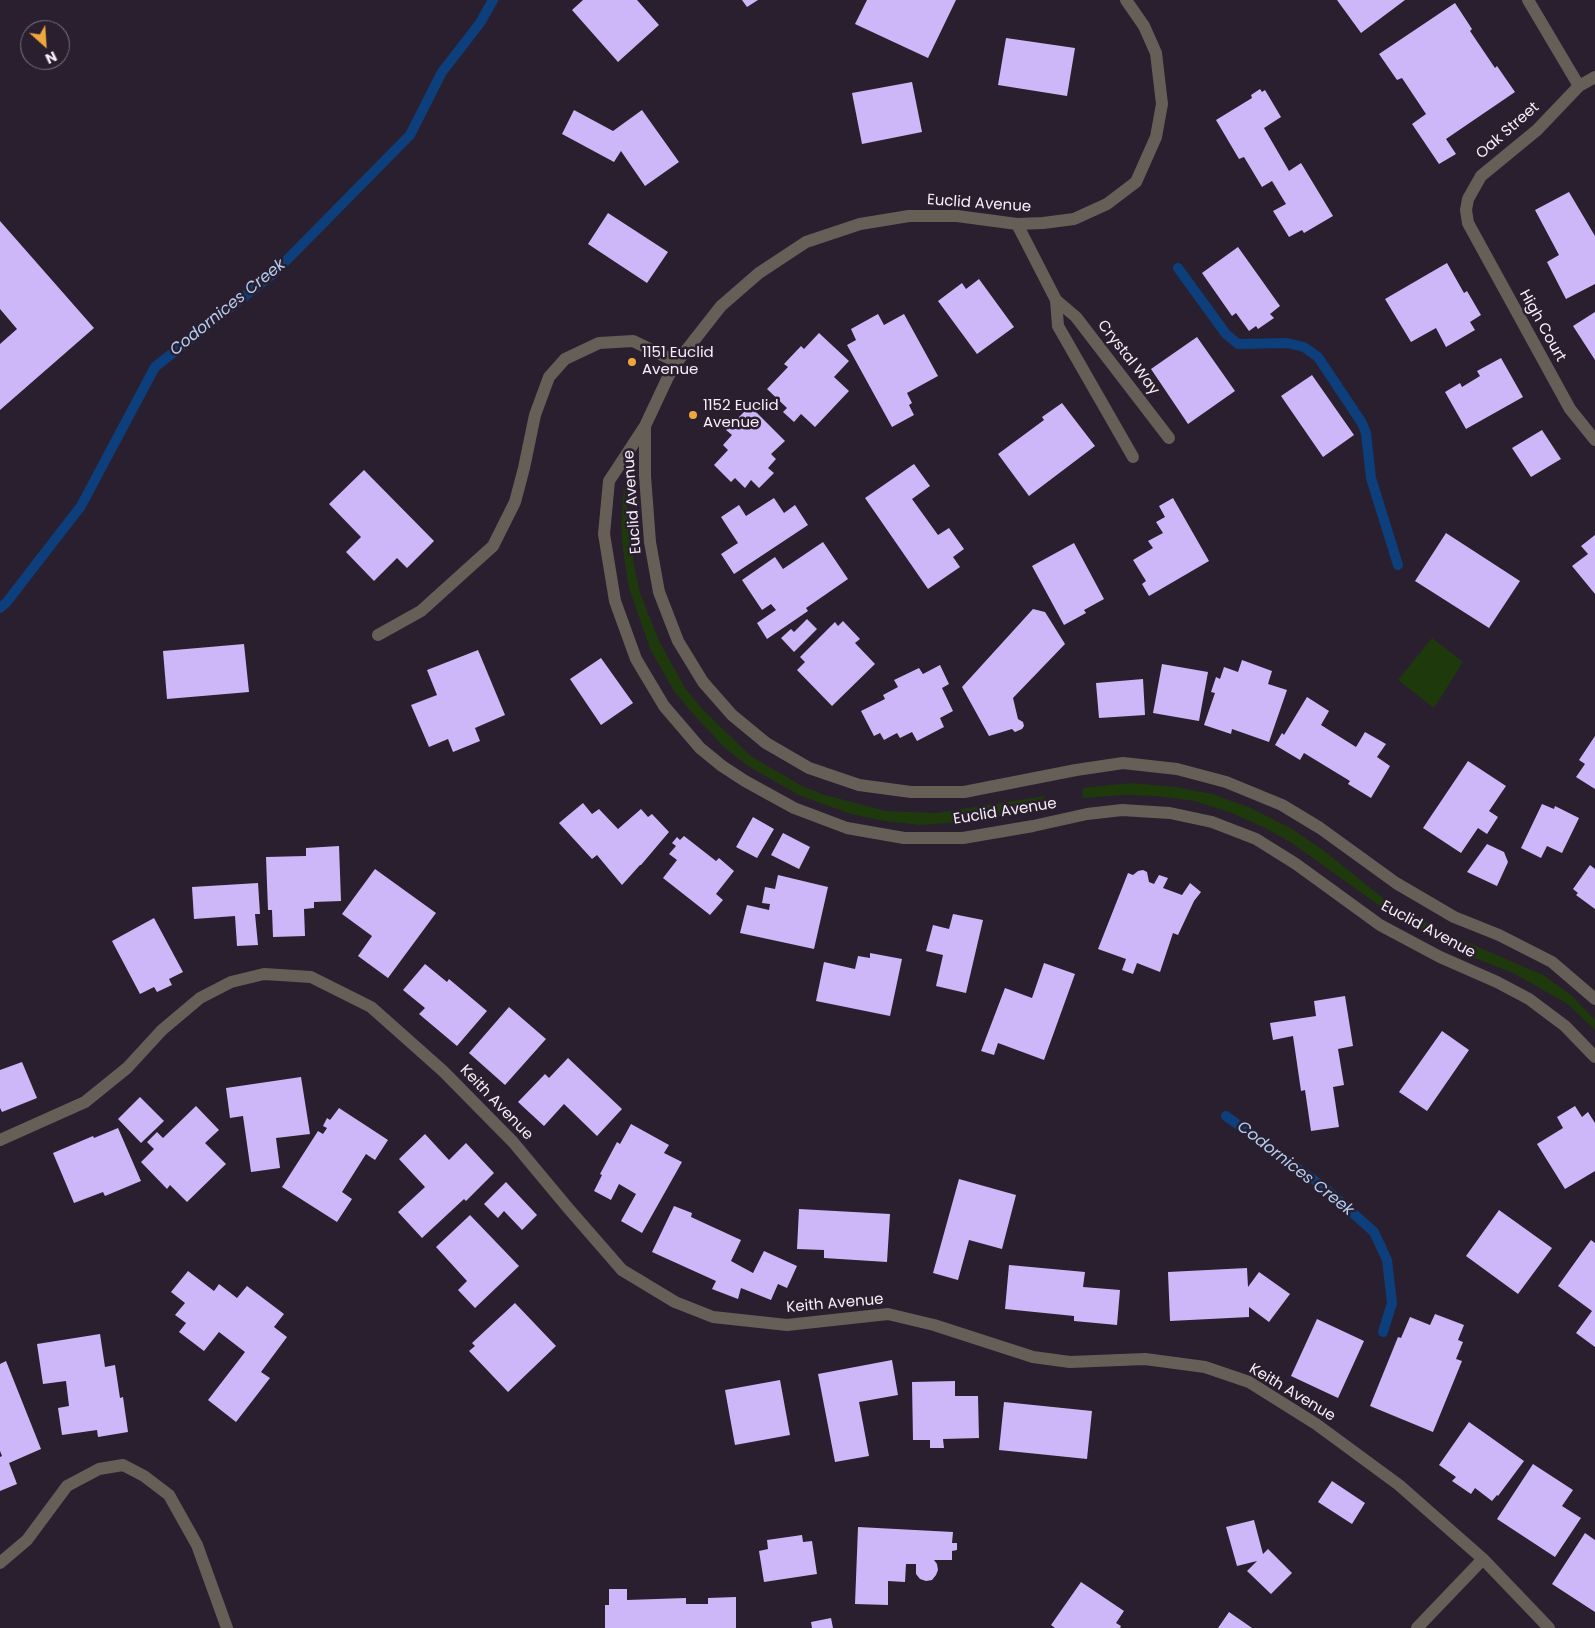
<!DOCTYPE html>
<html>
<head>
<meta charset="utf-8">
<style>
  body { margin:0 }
  #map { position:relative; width:1595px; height:1628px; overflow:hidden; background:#2a1f2e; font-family:Poppins,sans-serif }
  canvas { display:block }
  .north { position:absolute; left:20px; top:20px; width:50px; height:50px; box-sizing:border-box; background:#2a1f2e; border:1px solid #7c727f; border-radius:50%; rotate:154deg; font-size:14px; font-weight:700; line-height:20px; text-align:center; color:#f6eef8 }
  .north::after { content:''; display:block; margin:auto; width:18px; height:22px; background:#efa73d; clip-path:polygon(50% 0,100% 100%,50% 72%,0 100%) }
</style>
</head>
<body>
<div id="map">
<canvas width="1595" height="1628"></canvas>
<div class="north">N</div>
</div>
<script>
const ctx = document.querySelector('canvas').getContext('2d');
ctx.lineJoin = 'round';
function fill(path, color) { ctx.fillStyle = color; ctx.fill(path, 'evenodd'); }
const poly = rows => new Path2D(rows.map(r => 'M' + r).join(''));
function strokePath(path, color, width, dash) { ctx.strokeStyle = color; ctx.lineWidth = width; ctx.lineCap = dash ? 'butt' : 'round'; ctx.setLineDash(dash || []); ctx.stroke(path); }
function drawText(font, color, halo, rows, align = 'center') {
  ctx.font = font + ' Poppins,sans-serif'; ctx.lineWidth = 5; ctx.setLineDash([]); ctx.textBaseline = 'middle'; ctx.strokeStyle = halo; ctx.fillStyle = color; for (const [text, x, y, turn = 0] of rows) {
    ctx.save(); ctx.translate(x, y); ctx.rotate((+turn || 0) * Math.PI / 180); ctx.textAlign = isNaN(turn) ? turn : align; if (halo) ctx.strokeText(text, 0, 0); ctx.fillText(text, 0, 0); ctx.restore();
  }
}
const green = poly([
  [624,485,634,566,640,593,659,641,685,688,704,711,752,757,804,787,825,795,886,811,937,813,1045,796,1039,808,972,821,921,825,885,821,851,814,799,795,748,766,725,748,695,716,674,691,651,651,629,588,623,550,621,524],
  [1432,638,1463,662,1434,708,1398,680],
  [1131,783,1175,787,1212,794,1251,808,1292,829,1323,850,1384,899,1441,931,1543,975,1571,995,1595,1020,1595,1030,1568,1004,1513,973,1452,949,1391,914,1292,843,1269,830,1232,813,1195,801,1156,796,1126,795,1080,798,1083,796,1083,788]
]);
const stream = poly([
  [1178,268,1226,334,1238,344,1287,343,1304,347,1318,357,1362,423,1366,433,1371,478,1398,565],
  [0,608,6,603,81,506,155,367,274,273,410,135,442,72,480,23,493,0],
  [1226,1116,1326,1189,1374,1232,1387,1260,1392,1303,1383,1332]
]);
const building = poly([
  [583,0,637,0,659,25,618,62,572,10],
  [742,0,758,0,747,7],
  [867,0,956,0,928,58,855,24],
  [1337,0,1405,0,1361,33],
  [1455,3,1472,29,1470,31,1495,68,1497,66,1515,92,1446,139,1456,154,1439,164,1412,124,1426,114,1402,78,1397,80,1379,54],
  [1006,38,1075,48,1067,96,998,85],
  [912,82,922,132,862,144,852,93],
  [1260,89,1262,92,1265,90,1281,117,1264,128,1289,171,1301,163,1333,216,1304,233,1302,230,1289,237,1273,211,1286,204,1272,181,1262,187,1244,157,1239,159,1216,120,1252,98,1251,95],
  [574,110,613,131,642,110,679,162,645,186,621,151,614,162,562,134],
  [1569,192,1595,236,1595,284,1566,299,1547,262,1559,255,1535,210],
  [608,213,668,252,647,283,588,244],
  [0,221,94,328,0,410,0,344,17,329,0,309],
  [1238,247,1280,306,1270,314,1274,318,1258,329,1256,326,1249,331,1236,313,1232,316,1202,273],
  [1447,263,1464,293,1467,291,1481,315,1470,322,1475,330,1446,347,1436,328,1411,342,1385,299],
  [979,279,1014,327,977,354,938,301,962,283,966,289],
  [1595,312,1595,360,1573,326],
  [878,314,884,325,904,314,938,376,907,393,912,403,909,405,914,415,892,427,847,345,856,340,851,329],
  [819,333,849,361,834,377,849,391,815,427,801,414,794,422,783,412,787,408,767,389,788,367,784,364,801,346,804,349],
  [1197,337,1235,391,1188,424,1151,369],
  [1501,358,1523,397,1466,429,1445,392,1460,383,1462,387,1480,376,1477,371],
  [1312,375,1354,435,1323,457,1281,396],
  [1062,403,1095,446,1029,496,998,454,1044,420,1042,417],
  [750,406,785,441,771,454,776,459,768,468,774,473,759,488,751,480,745,488,735,478,731,482,714,465,728,450,723,445,732,435,726,430],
  [1542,430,1561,459,1531,477,1512,448],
  [914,464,930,486,912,499,938,535,949,528,964,549,953,557,960,567,928,589,865,498],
  [364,470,434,541,407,568,397,558,374,581,346,552,361,537,329,504],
  [774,498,784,513,795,505,808,525,734,574,721,554,738,543,721,517,739,505,746,516],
  [1173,498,1209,561,1149,596,1142,584,1146,581,1133,560,1153,548,1148,541,1163,533,1156,522,1165,517,1159,506],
  [1446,533,1520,581,1489,628,1415,581],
  [1595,535,1595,594,1572,566,1588,554,1581,546],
  [823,542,848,579,806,608,808,611,767,639,757,623,776,610,771,604,762,610,742,580,775,557,783,569],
  [1074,543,1104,599,1084,610,1086,613,1064,625,1032,566],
  [1033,609,1045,612,1065,644,1013,698,1018,719,1023,722,1024,726,1022,729,1015,732,1012,729,989,736,962,687],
  [807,619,817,629,794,652,781,638,791,629,794,632],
  [843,621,860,639,855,643,875,664,832,706,797,670,805,662,800,657,835,622,838,626],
  [244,644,249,692,167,699,163,651],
  [478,650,505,715,475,728,480,741,453,752,448,739,429,747,411,705,437,695,427,670],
  [601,658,633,703,601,725,570,679],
  [1242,660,1272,671,1268,684,1287,690,1269,742,1232,729,1231,734,1204,725,1215,693,1211,692,1216,677,1220,679,1224,667,1238,672],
  [1162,664,1208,672,1199,721,1153,713],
  [940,665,949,684,942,688,953,711,940,718,944,727,917,741,912,732,900,738,897,733,884,740,880,733,874,736,861,711,885,699,883,695,898,687,894,680,919,668,923,674],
  [1143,679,1145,715,1099,718,1096,683],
  [1307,697,1329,711,1321,725,1356,747,1365,732,1386,744,1377,757,1390,766,1371,798,1348,784,1350,781,1304,753,1300,760,1275,745,1282,733,1284,735],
  [1595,736,1595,789,1576,777,1585,764,1579,760],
  [1468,761,1506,786,1489,811,1498,817,1487,834,1478,828,1461,853,1423,828],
  [583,803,592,814,599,809,618,829,641,809,648,817,652,814,669,832,641,865,640,865,622,885,597,855,592,859,559,823],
  [1542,804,1554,809,1555,806,1579,818,1562,853,1547,846,1541,858,1521,848],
  [753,817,774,829,757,858,736,847],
  [783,833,810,847,799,869,771,855],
  [684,836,716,861,719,858,734,871,716,894,723,900,710,915,663,878,677,860,669,854,676,846,672,843,677,837,680,840],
  [1487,844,1504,852,1508,862,1497,886,1467,872],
  [339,846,341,901,314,902,314,908,304,909,305,936,273,937,272,910,268,910,266,857,306,856,306,848],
  [1590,865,1595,869,1595,909,1576,895,1578,893,1573,889],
  [375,869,436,913,388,978,358,956,372,936,342,914],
  [1143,870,1147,872,1149,882,1154,884,1159,875,1168,878,1163,888,1182,895,1190,883,1201,892,1194,901,1178,935,1173,933,1160,972,1137,963,1133,974,1122,970,1126,959,1098,949,1128,873,1133,875,1138,871],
  [778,875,828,887,814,949,740,933,747,905,769,910,770,904,762,903,765,887,775,889],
  [258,883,260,914,255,914,258,945,237,946,235,916,194,919,192,887],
  [953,914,983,920,966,993,936,986,943,955,926,951,933,925,949,929],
  [154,918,183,972,169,979,172,985,157,992,154,987,140,994,112,941],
  [870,953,902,959,890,1016,816,1001,824,962,855,969,858,956,870,958],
  [1044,963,1075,974,1044,1060,998,1043,994,1055,981,1051,1005,988,1032,998],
  [425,964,447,982,449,979,487,1011,457,1046,419,1014,425,1008,403,990],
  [1345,996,1353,1046,1338,1049,1344,1085,1333,1087,1339,1127,1311,1131,1305,1090,1301,1091,1293,1036,1273,1040,1270,1023,1316,1016,1314,1001],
  [509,1007,546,1039,505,1085,469,1053],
  [1442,1031,1469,1050,1427,1111,1399,1092],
  [568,1058,622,1109,597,1136,564,1104,544,1126,518,1102,545,1074,549,1078],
  [22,1062,37,1098,2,1112,0,1108,0,1070],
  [301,1077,310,1134,276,1138,280,1168,251,1172,243,1116,230,1118,226,1088],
  [140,1097,164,1121,141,1143,118,1119],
  [196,1106,219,1130,205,1143,226,1164,187,1202,170,1185,167,1189,141,1162,154,1149,147,1142,157,1132,163,1138],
  [1575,1106,1582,1117,1588,1112,1595,1123,1595,1171,1565,1189,1537,1144,1563,1128,1557,1117],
  [339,1108,388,1140,375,1160,366,1154,342,1192,352,1199,337,1222,282,1187,318,1131,323,1134,327,1128,323,1126,327,1118,330,1120],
  [631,1124,669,1145,664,1153,682,1162,642,1233,621,1221,636,1194,619,1184,611,1200,594,1191,602,1175,600,1174,617,1142,620,1144],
  [118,1128,141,1181,105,1196,103,1192,74,1203,53,1153,93,1136,94,1138],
  [425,1134,449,1160,466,1143,494,1173,466,1201,464,1199,422,1238,398,1212,425,1187,399,1159],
  [959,1179,1016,1195,1002,1249,969,1240,958,1280,933,1273],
  [506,1182,537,1215,522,1230,504,1211,498,1218,484,1204],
  [674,1206,692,1213,691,1217,741,1240,731,1261,753,1273,764,1251,797,1266,787,1288,778,1284,771,1300,741,1288,738,1299,712,1289,716,1281,652,1252],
  [799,1209,890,1214,887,1262,824,1258,824,1250,797,1249],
  [1499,1210,1552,1248,1518,1294,1466,1256],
  [470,1215,519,1266,475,1308,458,1290,467,1281,436,1247],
  [1591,1240,1595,1243,1595,1347,1576,1333,1592,1311,1558,1286],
  [1009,1265,1085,1272,1083,1287,1120,1290,1117,1325,1074,1321,1074,1316,1005,1309],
  [1247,1268,1248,1287,1259,1272,1290,1294,1269,1322,1249,1307,1249,1317,1170,1321,1168,1272],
  [188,1271,214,1291,219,1284,237,1298,247,1286,284,1314,274,1327,287,1337,261,1372,270,1378,236,1422,208,1400,245,1352,219,1332,204,1351,179,1332,186,1323,175,1315,185,1303,171,1292],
  [515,1303,556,1346,508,1392,469,1351,475,1346,472,1343],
  [1435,1314,1464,1325,1458,1340,1463,1342,1456,1359,1462,1361,1433,1432,1370,1406,1398,1337,1401,1338,1410,1317,1430,1325],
  [1317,1319,1364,1341,1338,1398,1291,1376],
  [100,1334,105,1367,115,1365,120,1398,123,1397,128,1432,98,1437,97,1430,62,1435,58,1408,69,1406,66,1381,43,1384,37,1344],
  [892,1360,898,1395,859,1402,869,1456,835,1462,818,1374],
  [6,1361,41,1449,9,1463,17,1484,0,1491,0,1457,2,1456,0,1451,0,1364],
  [780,1380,790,1435,735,1445,725,1390],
  [955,1381,955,1396,978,1396,979,1438,943,1439,944,1448,930,1448,930,1440,913,1440,912,1382],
  [1004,1402,1092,1411,1087,1459,999,1450],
  [1469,1422,1524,1461,1498,1496,1497,1495,1492,1501,1475,1488,1471,1494,1452,1481,1456,1477,1439,1465],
  [1533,1464,1573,1490,1562,1506,1581,1518,1555,1557,1497,1519],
  [1332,1481,1365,1503,1352,1524,1318,1502],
  [1254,1520,1263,1554,1268,1549,1292,1573,1271,1594,1247,1571,1257,1561,1237,1566,1226,1527],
  [858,1527,953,1532,952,1543,957,1543,957,1550,952,1551,952,1560,934,1560,937,1564,938,1570,936,1575,932,1580,926,1581,920,1579,916,1574,916,1564,906,1564,905,1582,888,1581,888,1605,855,1604],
  [1585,1533,1595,1540,1595,1612,1552,1584],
  [802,1535,803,1542,812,1541,817,1574,764,1582,759,1551,768,1549,767,1540],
  [1081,1582,1124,1611,1116,1623,1121,1626,1120,1628,1055,1628,1051,1625],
  [609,1589,627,1589,627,1600,686,1598,686,1604,708,1604,708,1598,736,1597,736,1628,605,1628,605,1605,609,1605],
  [1229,1612,1252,1628,1218,1628],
  [831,1618,833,1628,812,1628,811,1622]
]);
const service = poly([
  [1056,300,1076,317,1169,438],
  [1056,300,1058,326,1133,457],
  [378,635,421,611,493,546,515,502,524,468,535,415,549,377,565,359,599,343,633,341,677,362]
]);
const minor = poly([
  [1528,0,1579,86],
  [1595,77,1579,86,1537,130,1481,176,1468,199,1466,210,1468,223,1570,409,1595,440],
  [1017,224,1056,300],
  [0,1140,85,1102,127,1068,162,1030,200,998,231,982,264,974,311,977,371,1007,443,1071,513,1142,568,1208,622,1270,675,1302,713,1317,787,1325,888,1314,934,1325,1033,1357,1070,1362,1145,1359,1205,1367,1249,1382,1316,1424,1399,1485,1483,1559,1549,1628],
  [0,1563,27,1540,67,1486,99,1469,123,1465,144,1476,169,1495,197,1545,227,1628],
  [1417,1628,1483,1559]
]);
const tertiary = poly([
  [1126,0,1144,26,1156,53,1162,104,1156,137,1136,182,1107,204,1074,219,1043,223,1017,224,957,216,909,216,860,224,806,242,759,273,721,306,677,362,668,377,645,426,609,481,604,534,615,601,636,659,664,706,700,748,722,766,745,781,794,808,847,828,904,838,963,838,1033,826,1087,814,1122,810,1170,813,1212,822,1256,839,1296,864,1380,925,1440,957,1497,982,1529,999,1565,1026,1595,1057],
  [645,426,645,476,650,542,659,592,678,641,703,682,732,715,766,743,809,768,859,785,911,792,964,792,1076,770,1123,763,1177,769,1226,782,1282,805,1320,828,1396,883,1454,917,1499,935,1552,962,1595,999]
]);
const markers = [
  [632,362,5,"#efa73d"],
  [693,415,5,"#efa73d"]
];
const streetNames = [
  ["Oak Street",1508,131,-41],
  ["Euclid Avenue",979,204,4],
  ["High Court",1542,326,61],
  ["Crystal Way",1128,358,52],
  ["Euclid Avenue",633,502,-94],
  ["Euclid Avenue",1005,812,-9],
  ["Euclid Avenue",1428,930,28],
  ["Keith Avenue",496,1103,46],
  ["Keith Avenue",835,1304,-5],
  ["Keith Avenue",1292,1393,31]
];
const poiNames = [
  ["1151 Euclid",642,353],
  ["Avenue",642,370],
  ["1152 Euclid",703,406],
  ["Avenue",703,423]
];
const waterNames = [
  ["Codornices Creek",228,308,-39],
  ["Codornices Creek",1295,1169,38]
];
fill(green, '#1e3a0c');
strokePath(stream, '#0c3f7c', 10);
fill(building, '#ceb7f8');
strokePath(service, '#655f57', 12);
strokePath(minor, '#655f57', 12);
strokePath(tertiary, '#655f57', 12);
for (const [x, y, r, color] of markers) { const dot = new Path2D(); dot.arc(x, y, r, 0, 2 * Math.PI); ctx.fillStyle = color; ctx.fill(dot); strokePath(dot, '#2a1f2e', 2); }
drawText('15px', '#f6eef8', '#2a1f2e', streetNames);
drawText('15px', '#f6eef8', '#2a1f2e', poiNames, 'left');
drawText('italic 16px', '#b3cdf1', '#2a1f2e', waterNames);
</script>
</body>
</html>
